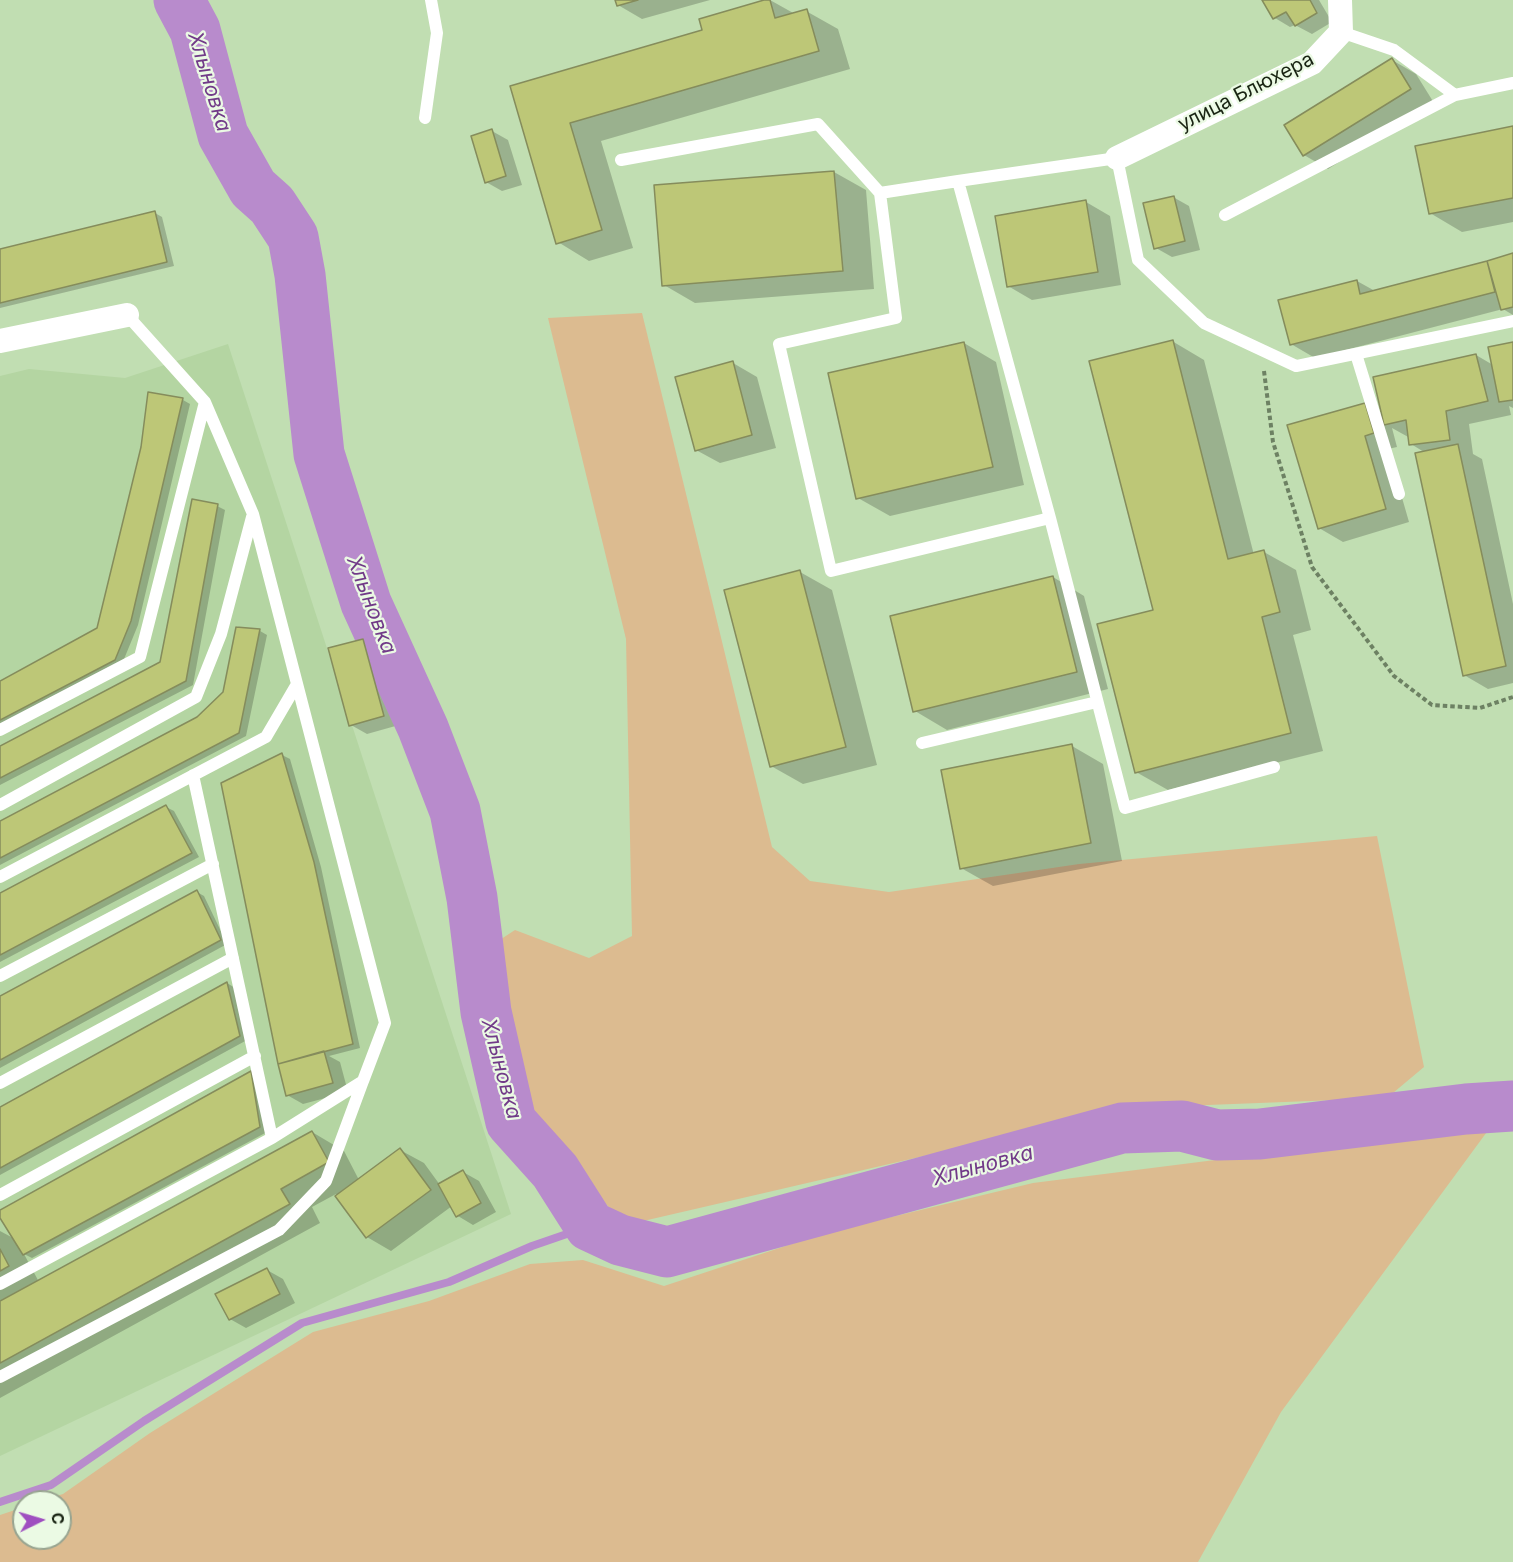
<!DOCTYPE html>
<html>
<head>
<meta charset="utf-8">
<style>
  body { margin:0 }
  #map { position:relative; width:1513px; height:1562px; overflow:hidden; background:#c1deb2; font-family:Inter,sans-serif }
  canvas { display:block }
  .north { position:absolute; left:12px; top:1490px; width:60px; height:60px; box-sizing:border-box; background:#ebfae4; border:2px solid #97a490; border-radius:50%; rotate:85deg; font-size:16px; font-weight:700; line-height:24px; text-align:center; color:#192413 }
  .north::after { content:''; display:block; margin:auto; width:21px; height:27px; background:#9f4fc0; clip-path:polygon(50% 0,100% 100%,50% 72%,0 100%) }
</style>
</head>
<body>
<div id="map">
<canvas width="1513" height="1562"></canvas>
<div class="north">С</div>
</div>
<script>
const ctx = document.querySelector('canvas').getContext('2d');
ctx.lineJoin = 'round';
function fill(path, color) { ctx.fillStyle = color; ctx.fill(path, 'evenodd'); }
const poly = rows => new Path2D(rows.map(r => 'M' + r).join(''));
function strokePath(path, color, width, dash) { ctx.strokeStyle = color; ctx.lineWidth = width; ctx.lineCap = dash ? 'butt' : 'round'; ctx.setLineDash(dash || []); ctx.stroke(path); }
function drawText(font, color, halo, rows, align = 'center') {
  ctx.font = font + ' Inter,sans-serif'; ctx.lineWidth = 4.5; ctx.setLineDash([]); ctx.textBaseline = 'middle'; ctx.strokeStyle = halo; ctx.fillStyle = color; for (const [text, x, y, turn = 0] of rows) {
    ctx.save(); ctx.translate(x, y); ctx.rotate((+turn || 0) * Math.PI / 180); ctx.textAlign = isNaN(turn) ? turn : align; if (halo) ctx.strokeText(text, 0, 0); ctx.fillText(text, 0, 0); ctx.restore();
  }
}
const built = poly([
  [228,344,511,1214,0,1456,0,376,29,369,125,378]
]);
const green = poly([
  [642,313,772,847,810,881,889,892,1079,864,1377,836,1424,1067,1387,1098,1131,1108,626,1225,558,1154,517,1106,492,945,515,930,589,958,632,936,626,639,548,318],
  [1492,1125,1281,1412,1198,1562,0,1562,0,1515,24,1507,24,1538,60,1538,60,1502,38,1502,63,1494,150,1433,313,1332,429,1301,530,1264,583,1260,664,1286,825,1233,1033,1183]
]);
const shadow = poly([
  [617,0,710,0,642,19,618,5],
  [770,0,795,14,806,11,838,29,850,69,601,141,633,248,589,261,558,242,512,87,703,31],
  [1264,0,1319,0,1332,22,1312,34,1295,25,1290,27,1275,18],
  [1392,60,1416,74,1434,103,1328,169,1304,155],
  [1513,128,1513,222,1462,232,1430,213],
  [492,131,508,140,522,185,502,191,486,182],
  [834,172,866,190,874,289,695,303,664,285],
  [1173,197,1189,206,1200,250,1172,257,1156,248],
  [1086,202,1110,216,1121,285,1032,300,1008,286],
  [155,213,162,217,174,266,0,308,0,250],
  [1513,255,1513,315,1503,309,1315,358,1291,344,1357,281,1375,291],
  [1172,341,1204,360,1254,555,1264,552,1296,570,1311,630,1293,635,1323,751,1168,790,1136,772,1155,611],
  [964,343,996,362,1024,485,890,516,858,498],
  [1513,343,1513,408,1509,406,1511,415,1469,424,1473,454,1482,459,1513,604,1513,683,1488,689,1464,675,1424,452,1411,444,1410,438,1392,428,1397,447,1388,449,1409,522,1343,542,1319,528,1365,404,1383,415,1476,355,1493,365],
  [733,363,757,377,776,448,720,463,696,450],
  [149,394,183,400,190,404,138,625,122,664,0,728,0,683,98,629,143,447],
  [217,506,225,510,193,685,0,785,0,748,161,663],
  [800,572,832,590,877,765,803,784,771,766],
  [1053,577,1084,596,1108,689,947,730,915,711],
  [237,629,260,631,267,635,246,736,0,865,0,822,198,718,224,693],
  [363,640,378,650,399,725,367,734,351,725],
  [1072,746,1103,764,1122,861,993,886,961,868],
  [282,755,290,759,321,867,360,1048,329,1056,340,1062,348,1092,303,1104,287,1095],
  [166,807,174,811,199,857,0,962,0,895],
  [197,892,204,896,227,944,0,1068,0,998],
  [227,983,235,988,247,1040,0,1175,0,1109],
  [251,1073,258,1077,267,1132,32,1258,24,1254,39,1282,312,1132,344,1151,359,1180,400,1150,424,1163,440,1185,463,1172,479,1181,496,1212,473,1225,458,1216,452,1206,391,1251,367,1237,336,1194,312,1207,320,1223,0,1398,0,1231,15,1239,0,1215,0,1212],
  [267,1270,283,1279,295,1303,246,1328,230,1319]
]);
const stream = poly([
  [0,1502,51,1485,144,1421,302,1323,449,1282,532,1246,590,1226]
]);
const river = poly([
  [179,0,195,30,223,135,253,188,272,205,293,237,300,275,319,454,366,603,423,728,455,811,472,898,486,1012,511,1122,555,1171,590,1226,620,1240,667,1252,1122,1128,1182,1126,1217,1135,1260,1134,1466,1109,1513,1106]
]);
const building = poly([
  [615,0,638,0,617,6,615,0],
  [764,0,770,0,775,18,807,9,819,51,570,123,602,230,556,244,510,86,702,30,699,19,764,0],
  [1262,0,1310,0,1317,13,1295,26,1286,12,1273,19,1262,0],
  [1392,58,1411,89,1303,156,1284,125,1392,58],
  [1513,126,1513,198,1429,214,1415,146,1513,126],
  [492,129,506,176,485,183,471,136,492,129],
  [834,171,843,271,662,286,654,185,834,171],
  [1174,196,1185,241,1154,249,1143,203,1174,196],
  [1086,200,1098,272,1007,287,995,216,1086,200],
  [155,211,167,262,0,303,0,249,155,211],
  [1513,253,1513,307,1501,310,1487,261,1513,253],
  [1487,261,1495,292,1290,345,1278,300,1357,280,1360,294,1487,261],
  [1173,340,1228,559,1264,550,1280,612,1262,617,1291,733,1135,773,1097,624,1153,610,1089,361,1173,340],
  [964,342,993,467,856,499,828,373,964,342],
  [1513,342,1513,400,1499,402,1488,347,1513,342],
  [1476,354,1488,401,1446,411,1450,440,1409,445,1406,420,1384,425,1373,377,1476,354],
  [733,361,752,435,695,451,675,377,733,361],
  [148,392,183,398,131,621,115,660,0,720,0,681,97,628,141,447,148,392],
  [1365,403,1374,433,1365,436,1386,509,1318,529,1287,425,1365,403],
  [1458,444,1506,666,1463,676,1415,453,1458,444],
  [192,499,218,504,186,681,0,778,0,746,160,662,192,499],
  [800,570,846,747,770,767,724,590,800,570],
  [1053,576,1077,672,913,712,890,616,1053,576],
  [236,627,260,629,239,733,0,858,0,821,197,717,223,692,236,627],
  [363,639,384,716,349,726,328,648,363,639],
  [1072,744,1091,843,960,869,941,770,1072,744],
  [282,753,314,862,353,1044,278,1064,221,783,282,753],
  [166,805,192,853,0,955,0,893,166,805],
  [197,890,221,940,0,1060,0,996,197,890],
  [227,982,240,1036,0,1168,0,1107,227,982],
  [324,1051,333,1083,286,1096,278,1064,324,1051],
  [251,1071,260,1127,23,1255,0,1218,0,1210,251,1071],
  [312,1131,329,1162,281,1189,290,1204,0,1363,0,1301,312,1131],
  [400,1148,431,1190,366,1238,335,1196,400,1148],
  [463,1170,481,1203,456,1217,438,1184,463,1170],
  [0,1249,9,1266,0,1271,0,1249],
  [267,1268,280,1294,229,1320,215,1294,267,1268]
]);
const path = poly([
  [1264,371,1273,442,1312,567,1394,676,1432,705,1480,708,1513,697]
]);
const service = poly([
  [1341,32,1394,50,1455,95,1513,83],
  [425,118,437,33,431,0],
  [621,160,818,124,880,193],
  [958,181,880,193,896,318,779,344,831,571,1050,518],
  [1225,215,1455,95],
  [1356,354,1399,494],
  [0,730,140,657,205,402],
  [922,743,1097,702],
  [1274,767,1125,808,1050,518,958,181,1117,158,1138,260,1204,323,1296,366,1513,321],
  [193,775,272,1138],
  [0,805,196,697,221,634,252,517],
  [0,877,266,737,297,684],
  [0,976,213,864],
  [0,1083,233,958],
  [0,1195,255,1056],
  [0,1284,272,1138,363,1081,385,1023,253,514,205,402,127,315],
  [0,1377,279,1230,326,1181,363,1081]
]);
const minor = poly([
  [1117,158,1312,63,1341,32,1340,0],
  [0,341,127,315]
]);
const streetNames = [
  ["улица Блюхера",1246,92,-27]
];
const waterNames = [
  ["Хлыновка",209,82,73],
  ["Хлыновка",371,605,69],
  ["Хлыновка",501,1069,75],
  ["Хлыновка",983,1166,-15]
];
fill(built, '#b4d5a2');
fill(green, '#dcbb90');
fill(shadow, '#0003');
strokePath(stream, '#b88bcc', 8);
strokePath(river, '#b88bcc', 51);
fill(building, '#bdc777');
strokePath(building, '#858c5c', 1.5);
strokePath(path, '#6d8163', 4, [4.5, 3]);
strokePath(service, '#fff', 12);
strokePath(minor, '#fff', 24);
drawText('20px', '#192413', '#ebfae4', streetNames);
drawText('italic 21px', '#713a88', '#ebfae4', waterNames);
</script>
</body>
</html>
